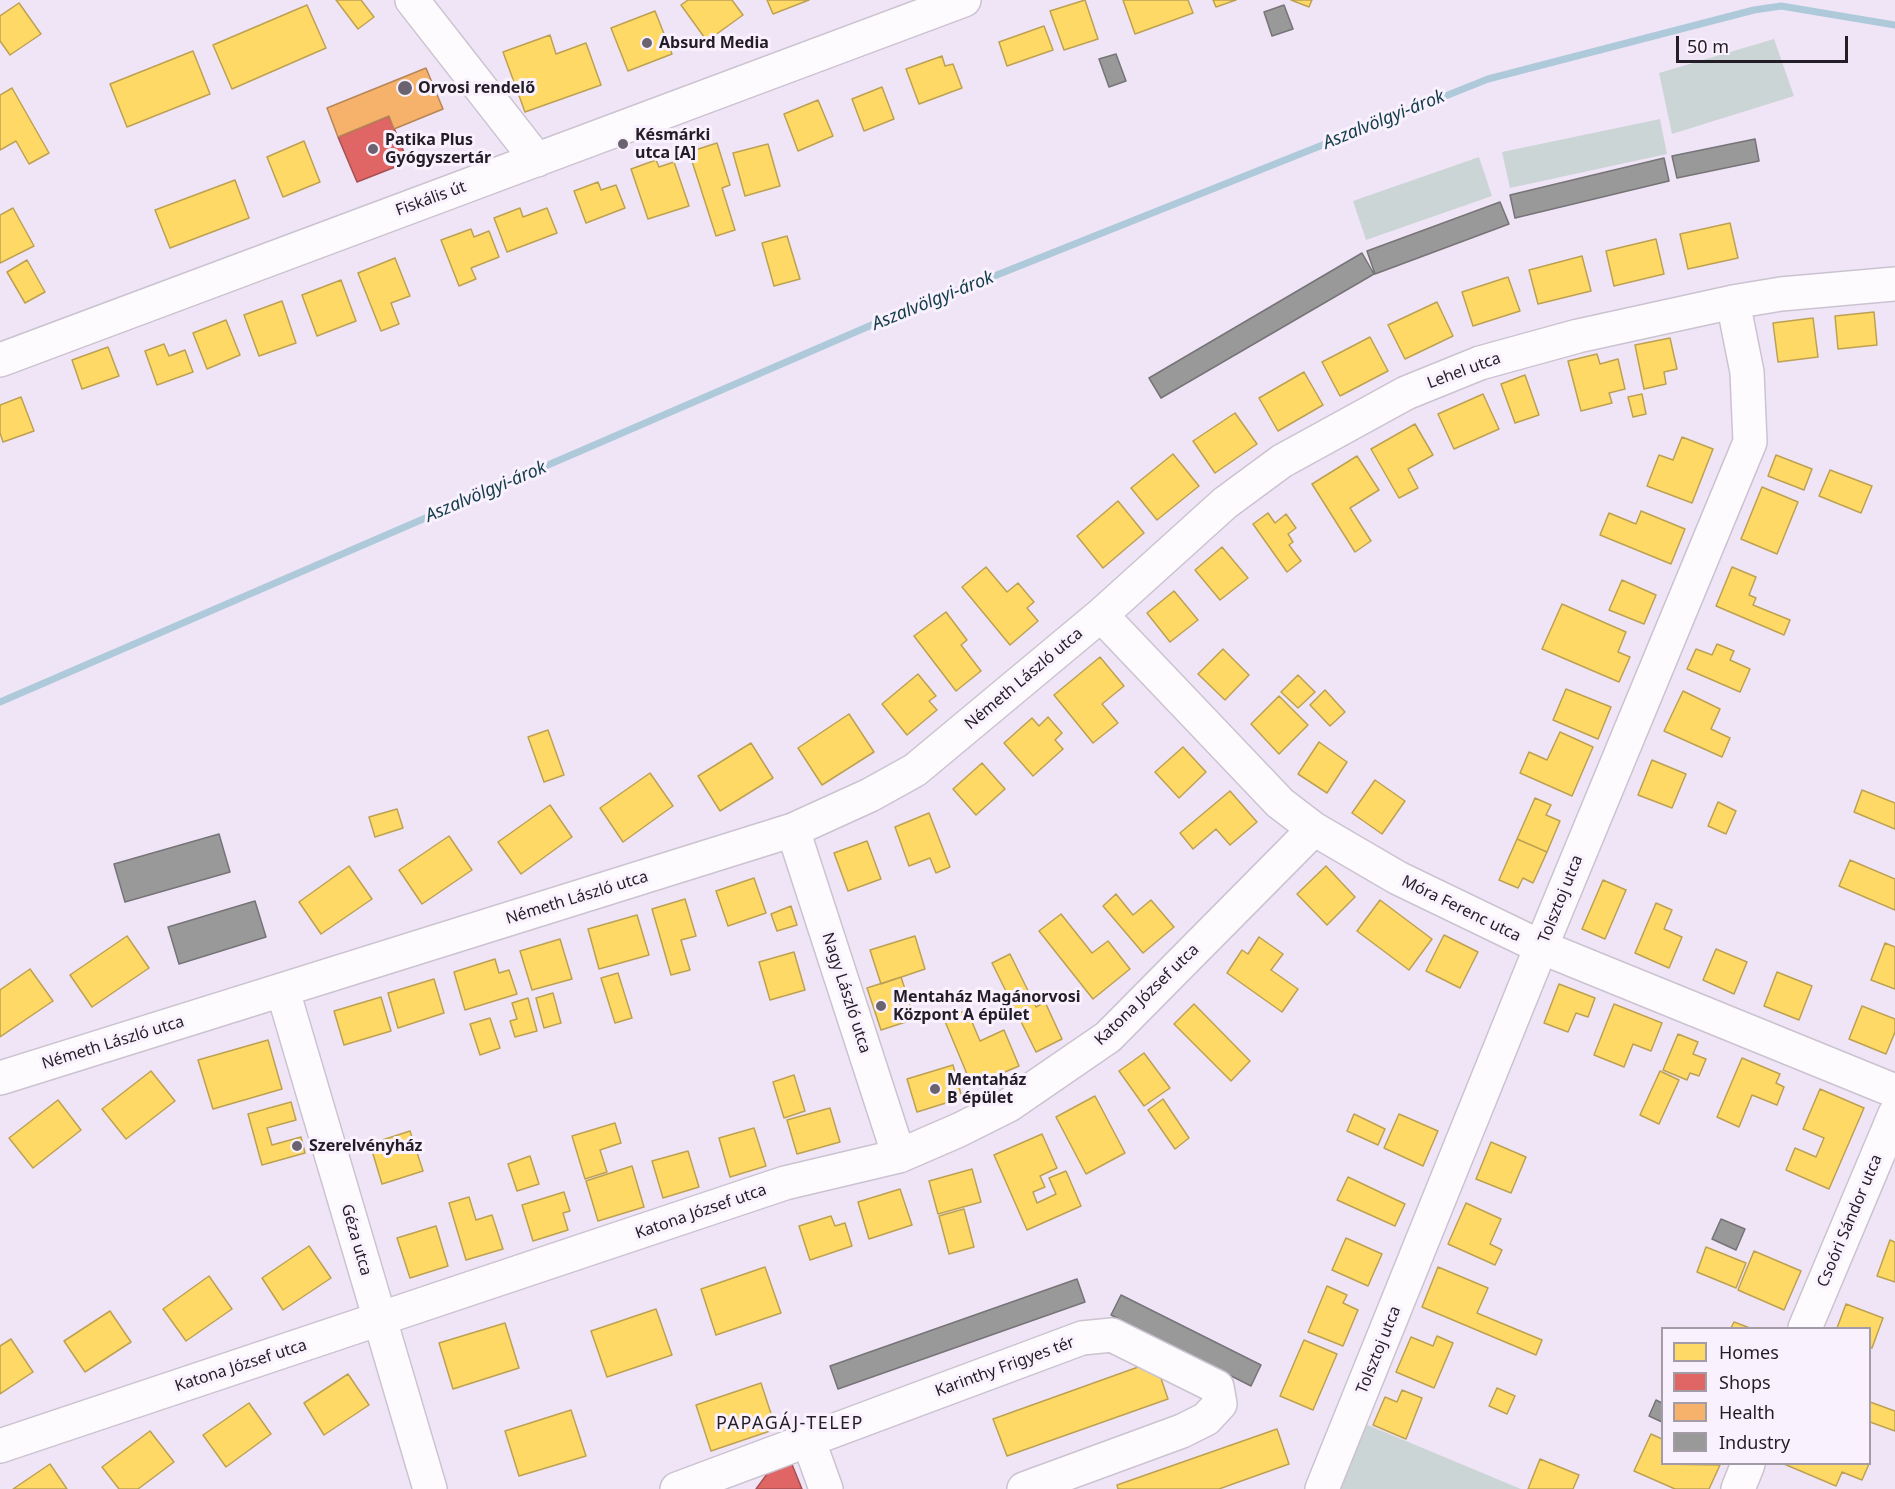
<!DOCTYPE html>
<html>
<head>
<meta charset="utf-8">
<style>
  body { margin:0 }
  #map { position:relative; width:1895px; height:1489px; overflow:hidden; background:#f0e5f6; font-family:"Noto Sans",sans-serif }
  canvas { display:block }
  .legend { position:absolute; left:1661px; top:1327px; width:210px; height:138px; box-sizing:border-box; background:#f9f1fd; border:2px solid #a39ca7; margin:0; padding:8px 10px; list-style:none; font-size:18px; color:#231d27 }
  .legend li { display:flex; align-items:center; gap:12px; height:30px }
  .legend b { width:30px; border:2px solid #a39ca7 }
  .scale { position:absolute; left:1676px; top:36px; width:172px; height:27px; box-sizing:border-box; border:3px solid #231d27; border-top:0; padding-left:8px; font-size:18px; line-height:21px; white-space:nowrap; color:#231d27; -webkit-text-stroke:4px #f9f1fd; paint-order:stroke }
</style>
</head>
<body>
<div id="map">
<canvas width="1895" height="1489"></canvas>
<ul class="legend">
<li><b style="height:16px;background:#ffd966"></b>Homes</li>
<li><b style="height:16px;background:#e06666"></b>Shops</li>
<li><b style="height:16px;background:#f6b26b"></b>Health</li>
<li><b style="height:16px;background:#999"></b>Industry</li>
</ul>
<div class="scale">50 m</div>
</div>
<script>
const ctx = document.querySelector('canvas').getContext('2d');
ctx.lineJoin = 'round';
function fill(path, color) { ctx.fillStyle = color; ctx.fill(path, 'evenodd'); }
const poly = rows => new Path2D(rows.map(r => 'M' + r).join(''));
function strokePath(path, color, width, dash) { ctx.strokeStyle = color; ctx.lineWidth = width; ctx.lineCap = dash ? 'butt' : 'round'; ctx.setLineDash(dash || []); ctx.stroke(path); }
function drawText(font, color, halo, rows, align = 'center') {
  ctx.font = font + ' "Noto Sans",sans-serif'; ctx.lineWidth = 6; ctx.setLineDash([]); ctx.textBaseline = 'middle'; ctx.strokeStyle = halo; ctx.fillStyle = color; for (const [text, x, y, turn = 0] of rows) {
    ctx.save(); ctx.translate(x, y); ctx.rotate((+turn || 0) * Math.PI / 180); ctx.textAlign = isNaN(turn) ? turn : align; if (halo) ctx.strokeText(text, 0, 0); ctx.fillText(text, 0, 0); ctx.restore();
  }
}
const green = poly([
  [1774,39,1794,96,1672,134,1659,73],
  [1660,119,1667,154,1510,188,1502,152],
  [1479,157,1492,196,1366,240,1353,201],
  [1358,1421,1521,1489,1332,1489]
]);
const homes = poly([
  [336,0,361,0,374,17,358,29,336,0],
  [688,0,732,0,743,15,707,41,681,5,688,0],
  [767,0,809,0,773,14,767,0],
  [1085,0,1098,39,1064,50,1050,11,1085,0],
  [1123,0,1188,0,1193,13,1135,34,1123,0],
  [1213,0,1236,0,1216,7,1213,0],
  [1291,0,1312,0,1309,7,1291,0],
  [19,3,41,34,10,55,0,41,0,16,19,3],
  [307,5,326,48,232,89,213,45,307,5],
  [655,11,672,54,628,71,611,28,655,11],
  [1044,26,1053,50,1007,66,999,42,1044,26],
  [550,35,556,54,586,43,601,85,525,112,503,52,550,35],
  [193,51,210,94,127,127,110,84,193,51],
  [942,56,945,66,953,64,962,88,919,104,906,69,942,56],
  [882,87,894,119,864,131,852,99,882,87],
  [12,88,49,153,29,164,16,141,0,150,0,95,12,88],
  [818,100,833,136,798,151,784,114,818,100],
  [304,141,320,182,283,197,267,157,304,141],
  [717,143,730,185,722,188,735,230,716,236,689,152,717,143],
  [768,144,780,186,745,196,733,153,768,144],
  [656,160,659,167,674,162,689,206,648,219,631,169,656,160],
  [235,180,249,218,170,248,155,210,235,180],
  [598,182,601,190,616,185,625,208,586,223,574,191,598,182],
  [13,208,34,246,0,263,0,215,13,208],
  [520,208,523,217,547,208,557,233,507,252,494,218,520,208],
  [1730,223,1738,258,1688,269,1680,234,1730,223],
  [471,229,474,237,489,231,499,257,471,268,476,279,459,286,441,240,471,229],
  [787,236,800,279,774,286,762,243,787,236],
  [1656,239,1664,274,1614,286,1606,251,1656,239],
  [1582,256,1591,291,1538,304,1529,270,1582,256],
  [395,258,410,296,391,303,399,324,381,331,358,273,395,258],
  [27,260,45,292,25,303,7,272,27,260],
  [1508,277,1520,311,1473,326,1462,292,1508,277],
  [341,280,356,321,317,336,302,295,341,280],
  [282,301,296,343,259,356,244,315,282,301],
  [1437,302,1453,336,1405,359,1388,325,1437,302],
  [1874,312,1877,345,1838,349,1835,316,1874,312],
  [1813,318,1818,357,1778,362,1773,323,1813,318],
  [226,320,240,355,207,369,193,333,226,320],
  [1370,337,1388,371,1340,396,1322,362,1370,337],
  [1670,338,1677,369,1664,372,1666,384,1644,389,1635,345,1670,338],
  [164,344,169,356,185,350,193,372,157,385,145,351,164,344],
  [108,347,119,376,82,389,72,360,108,347],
  [1597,354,1600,364,1618,359,1625,389,1609,393,1612,403,1581,411,1568,361,1597,354],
  [1304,372,1323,405,1278,431,1259,398,1304,372],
  [1525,375,1539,415,1515,423,1501,384,1525,375],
  [1483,394,1499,429,1454,449,1438,414,1483,394],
  [1642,394,1646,414,1633,417,1628,397,1642,394],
  [21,397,34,431,3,442,0,433,0,405,21,397],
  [1235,413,1257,444,1215,473,1193,441,1235,413],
  [1415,424,1433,455,1408,469,1418,488,1399,498,1371,449,1415,424],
  [1682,437,1713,449,1692,503,1647,486,1659,455,1673,460,1682,437],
  [1173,454,1199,486,1157,520,1131,488,1173,454],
  [1776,455,1812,469,1804,490,1768,476,1776,455],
  [1357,456,1379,490,1350,508,1371,541,1355,552,1312,484,1357,456],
  [1830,470,1872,486,1861,513,1819,496,1830,470],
  [1762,487,1798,502,1777,554,1741,539,1762,487],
  [1118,501,1144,533,1103,568,1077,536,1118,501],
  [1641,511,1685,529,1671,564,1600,535,1609,513,1636,524,1641,511],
  [1268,513,1275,523,1286,514,1296,528,1288,534,1293,542,1289,545,1301,561,1287,572,1253,524,1268,513],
  [1222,547,1248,578,1220,600,1195,570,1222,547],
  [986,567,1007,592,1018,583,1034,602,1027,608,1038,621,1010,645,962,587,986,567],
  [1732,567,1756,577,1749,595,1756,598,1753,605,1790,620,1784,635,1716,606,1732,567],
  [1622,580,1656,595,1644,624,1609,610,1622,580],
  [1174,591,1198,620,1170,642,1147,613,1174,591],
  [1562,604,1626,632,1618,652,1630,657,1619,682,1542,649,1562,604],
  [946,612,967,640,961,645,981,671,956,691,914,636,946,612],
  [1717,644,1734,651,1730,660,1750,669,1740,692,1687,669,1696,649,1712,655,1717,644],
  [1223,649,1249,675,1225,700,1198,674,1223,649],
  [1100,657,1124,686,1102,704,1118,723,1093,743,1054,695,1100,657],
  [918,674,936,696,929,701,937,710,907,735,882,704,918,674],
  [1298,675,1315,692,1298,708,1281,692,1298,675],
  [1566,689,1611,707,1598,739,1553,720,1566,689],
  [1325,690,1345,712,1330,726,1310,705,1325,690],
  [1683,691,1720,709,1711,729,1730,738,1722,757,1664,731,1683,691],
  [1279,696,1308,725,1279,754,1251,724,1279,696],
  [849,714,874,752,822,785,798,748,849,714],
  [1048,717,1062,733,1055,740,1063,749,1033,776,1004,743,1032,718,1039,726,1048,717],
  [548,730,564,775,544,782,528,737,548,730],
  [1560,732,1593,747,1572,796,1520,773,1529,752,1547,760,1560,732],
  [1319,742,1347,762,1327,793,1298,774,1319,742],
  [751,743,773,778,720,811,698,776,751,743],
  [1183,747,1206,772,1179,798,1155,772,1183,747],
  [1652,760,1686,774,1672,808,1638,795,1652,760],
  [982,763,1005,789,976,815,953,789,982,763],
  [650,773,673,806,623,842,600,808,650,773],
  [1375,780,1405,801,1382,834,1352,813,1375,780],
  [1862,790,1895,803,1895,829,1854,812,1862,790],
  [1230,791,1257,822,1230,845,1216,829,1193,849,1180,833,1230,791],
  [1535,798,1551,805,1546,815,1560,821,1547,852,1517,839,1535,798],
  [1718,802,1736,811,1726,834,1708,826,1718,802],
  [550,805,572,837,521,874,498,842,550,805],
  [397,809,403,828,375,837,369,817,397,809],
  [929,813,950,867,936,873,930,858,909,866,895,827,929,813],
  [449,836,472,870,422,904,399,870,449,836],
  [1517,839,1547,852,1533,883,1523,878,1518,888,1499,880,1517,839],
  [867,841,881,879,848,891,834,853,867,841],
  [1850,860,1895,879,1895,910,1839,886,1850,860],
  [349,866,372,899,321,934,299,902,349,866],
  [1326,866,1355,897,1327,925,1297,894,1326,866],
  [754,878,766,913,728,926,716,891,754,878],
  [1603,880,1626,890,1605,939,1582,929,1603,880],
  [1116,894,1133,915,1151,900,1174,927,1143,953,1103,906,1116,894],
  [685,899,696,936,681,940,690,970,671,975,652,909,685,899],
  [1380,900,1432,939,1409,970,1357,931,1380,900],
  [1656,903,1672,910,1664,929,1682,937,1669,968,1635,953,1656,903],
  [791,906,797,925,777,931,771,914,791,906],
  [1061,914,1092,953,1108,941,1130,969,1093,999,1039,931,1061,914],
  [637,915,649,955,599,969,588,929,637,915],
  [1444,935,1478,952,1460,988,1426,971,1444,935],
  [127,936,149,968,92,1007,70,975,127,936],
  [915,936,925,969,881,984,870,950,915,936],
  [1259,937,1283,954,1271,970,1298,989,1282,1012,1227,973,1242,950,1248,954,1259,937],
  [560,939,572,979,532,990,520,951,560,939],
  [1885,943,1895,947,1895,989,1871,980,1885,943],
  [1716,949,1747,962,1734,994,1703,980,1716,949],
  [794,952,805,990,770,1000,759,962,794,952],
  [1010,954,1036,1007,1045,1002,1062,1039,1036,1052,992,963,1010,954],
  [495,959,499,973,509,970,517,994,465,1010,454,972,495,959],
  [30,969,53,1001,0,1037,0,990,30,969],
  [1777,972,1812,986,1799,1020,1764,1006,1777,972],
  [618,973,632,1018,615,1023,601,978,618,973],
  [901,977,915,1019,881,1030,867,988,901,977],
  [434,979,444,1013,398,1028,388,993,434,979],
  [1559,984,1595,998,1588,1017,1576,1013,1568,1032,1544,1023,1559,984],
  [553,993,561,1023,544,1028,536,998,553,993],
  [381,997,391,1031,344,1045,334,1011,381,997],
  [528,998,537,1031,515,1037,510,1021,517,1019,512,1003,528,998],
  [1194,1004,1250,1061,1231,1081,1174,1024,1194,1004],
  [1614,1004,1662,1023,1651,1051,1633,1044,1624,1067,1594,1055,1614,1004],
  [1862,1006,1895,1019,1895,1032,1886,1054,1849,1039,1862,1006],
  [967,1010,980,1041,1004,1030,1019,1066,972,1086,944,1019,967,1010],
  [490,1018,500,1048,480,1055,470,1024,490,1018],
  [1678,1034,1698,1042,1693,1054,1706,1059,1699,1076,1690,1073,1687,1080,1663,1070,1678,1034],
  [268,1040,282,1089,213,1109,198,1060,268,1040],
  [1144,1053,1170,1088,1144,1106,1119,1071,1144,1053],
  [1742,1058,1780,1074,1776,1083,1784,1087,1777,1105,1752,1095,1739,1127,1717,1117,1742,1058],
  [953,1065,962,1098,917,1112,907,1079,953,1065],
  [151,1071,175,1101,126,1139,102,1109,151,1071],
  [1660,1071,1679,1080,1659,1124,1640,1115,1660,1071],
  [794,1075,805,1111,784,1118,773,1082,794,1075],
  [1820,1089,1864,1108,1829,1189,1786,1170,1795,1148,1816,1157,1824,1138,1803,1129,1820,1089],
  [1095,1096,1125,1153,1086,1174,1056,1117,1095,1096],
  [1163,1099,1189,1138,1175,1149,1148,1110,1163,1099],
  [58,1100,81,1130,33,1168,9,1138,58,1100],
  [291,1102,296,1120,267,1128,272,1145,301,1137,305,1153,262,1165,248,1114,291,1102],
  [830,1108,840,1142,797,1154,787,1120,830,1108],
  [1354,1114,1385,1129,1378,1145,1347,1131,1354,1114],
  [1399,1114,1438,1131,1423,1166,1384,1148,1399,1114],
  [615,1123,621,1143,600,1150,607,1172,585,1179,572,1136,615,1123],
  [754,1128,766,1166,730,1177,719,1138,754,1128],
  [410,1131,423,1171,382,1184,370,1144,410,1131],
  [1042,1134,1057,1168,1040,1176,1045,1187,1033,1192,1037,1203,1056,1194,1049,1178,1066,1171,1081,1206,1027,1230,994,1155,1042,1134],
  [1491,1142,1526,1157,1511,1193,1476,1179,1491,1142],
  [688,1151,699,1187,663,1198,652,1161,688,1151],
  [530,1156,539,1184,517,1191,508,1164,530,1156],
  [632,1166,644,1207,598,1221,586,1181,632,1166],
  [972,1169,981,1202,938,1214,929,1181,972,1169],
  [1348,1177,1405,1204,1395,1226,1337,1200,1348,1177],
  [900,1189,912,1225,869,1239,858,1202,900,1189],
  [564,1192,570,1211,563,1213,568,1230,533,1241,522,1205,564,1192],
  [469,1197,476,1220,492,1215,503,1249,466,1260,449,1203,469,1197],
  [1466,1203,1501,1219,1490,1244,1502,1250,1495,1265,1448,1244,1466,1203],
  [964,1209,974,1247,949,1254,939,1216,964,1209],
  [831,1216,835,1226,845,1223,852,1246,810,1260,799,1226,831,1216],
  [436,1226,448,1266,410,1278,397,1238,436,1226],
  [1346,1238,1382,1254,1368,1286,1332,1270,1346,1238],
  [1890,1240,1895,1242,1895,1282,1877,1276,1890,1240],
  [309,1246,331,1278,283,1310,262,1278,309,1246],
  [1706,1247,1746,1263,1736,1288,1697,1272,1706,1247],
  [1754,1251,1801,1271,1784,1310,1738,1290,1754,1251],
  [765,1267,781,1313,716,1335,701,1289,765,1267],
  [1438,1267,1488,1288,1477,1313,1542,1340,1536,1355,1422,1307,1438,1267],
  [209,1276,232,1309,186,1341,163,1309,209,1276],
  [1327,1286,1347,1295,1343,1303,1358,1310,1343,1346,1308,1332,1327,1286],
  [1846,1304,1883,1318,1872,1348,1870,1347,1870,1328,1837,1328,1846,1304],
  [656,1309,672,1355,607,1377,591,1331,656,1309],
  [110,1311,131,1342,85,1372,64,1341,110,1311],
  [1734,1322,1750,1328,1731,1328,1734,1322],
  [505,1323,519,1368,453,1389,439,1343,505,1323],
  [1437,1336,1453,1343,1434,1388,1396,1372,1411,1337,1433,1346,1437,1336],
  [11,1339,33,1372,0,1394,0,1346,11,1339],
  [1304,1340,1337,1354,1313,1410,1280,1396,1304,1340],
  [1155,1361,1168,1399,1007,1456,993,1419,1155,1361],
  [348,1374,369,1405,324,1435,304,1403,348,1374],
  [761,1383,776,1429,711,1451,696,1405,761,1383],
  [1497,1388,1515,1396,1507,1414,1489,1406,1497,1388],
  [1402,1390,1422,1398,1406,1439,1373,1425,1385,1397,1397,1402,1402,1390],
  [1870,1402,1895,1411,1895,1431,1870,1422,1870,1402],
  [249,1403,271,1434,226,1467,203,1435,249,1403],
  [571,1410,586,1456,519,1476,505,1431,571,1410],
  [1277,1429,1289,1464,1219,1489,1118,1489,1117,1485,1277,1429],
  [150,1431,174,1462,138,1489,119,1489,102,1467,150,1431],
  [1651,1434,1662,1439,1662,1464,1720,1465,1709,1489,1675,1489,1634,1471,1651,1434],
  [1540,1459,1579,1475,1573,1489,1528,1489,1540,1459],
  [50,1464,67,1489,13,1489,50,1464],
  [1784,1464,1869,1464,1862,1480,1842,1472,1836,1486,1784,1464]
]);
const shops = poly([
  [389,116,408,162,357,182,338,137,389,116],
  [791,1462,802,1489,756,1489,770,1470,791,1462]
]);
const health = poly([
  [426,68,443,109,394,129,389,116,338,137,327,108,426,68]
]);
const industry = poly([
  [1284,5,1293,29,1272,36,1264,12,1284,5],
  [1116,54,1126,81,1109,87,1099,59,1116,54],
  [1755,139,1759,161,1677,178,1672,156,1755,139],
  [1664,158,1669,181,1515,218,1510,195,1664,158],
  [1500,202,1509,224,1375,274,1367,251,1500,202],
  [1362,253,1374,274,1161,398,1149,378,1362,253],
  [219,834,230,872,125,902,114,864,219,834],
  [255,901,266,937,179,964,168,927,255,901],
  [1721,1219,1745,1229,1736,1250,1712,1239,1721,1219],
  [1077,1279,1085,1302,838,1389,830,1366,1077,1279],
  [1121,1295,1261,1365,1251,1386,1111,1315,1121,1295],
  [1656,1400,1662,1403,1662,1422,1649,1416,1656,1400]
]);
const stream = poly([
  [0,702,874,324,1488,79,1754,10,1781,6,1895,25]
]);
const minor = poly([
  [412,0,537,160],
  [0,360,964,0],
  [1101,615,1280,803,1314,829,1398,878,1541,947,1895,1091],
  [793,830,899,1156],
  [283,991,430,1489],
  [0,1078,793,830,870,795,915,770,1101,615,1225,503,1282,461,1406,393,1480,363,1578,336,1733,302,1781,294,1895,284],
  [1805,1328,1895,1114],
  [808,1439,826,1489],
  [0,1446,785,1183,899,1156,959,1130,1009,1105,1108,1037,1314,829],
  [677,1489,1082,1338,1112,1335,1217,1387,1220,1404,1206,1419,1182,1431,1024,1489],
  [1322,1489,1541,947,1750,442,1747,372,1733,302],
  [1738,1489,1748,1464]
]);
const markers = [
  [647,43,6,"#6b636f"],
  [405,88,8,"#6b636f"],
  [623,144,6,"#6b636f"],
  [373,149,6,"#6b636f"],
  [881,1006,6,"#6b636f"],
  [935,1089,6,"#6b636f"],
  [297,1146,6,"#6b636f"]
];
const poiNames = [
  ["Absurd Media",659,43],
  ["Orvosi rendelő",418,88],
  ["Késmárki",635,135],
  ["utca [A]",635,153],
  ["Patika Plus",385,140],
  ["Gyógyszertár",385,158],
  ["Mentaház Magánorvosi",893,997],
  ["Központ A épület",893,1015],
  ["Mentaház",947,1080],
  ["B épület",947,1098],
  ["Szerelvényház",309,1146]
];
const streetNames = [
  ["Fiskális út",431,199,-20],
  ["Lehel utca",1464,371,-20],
  ["Németh László utca",1024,679,-40],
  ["Németh László utca",577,898,-17],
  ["Tolsztoj utca",1561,899,-68],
  ["Móra Ferenc utca",1461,909,26],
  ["Nagy László utca",846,993,72],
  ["Katona József utca",1147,995,-44],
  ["Németh László utca",113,1043,-17],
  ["Katona József utca",701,1212,-19],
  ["Csoóri Sándor utca",1850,1221,-67],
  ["Géza utca",356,1240,74],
  ["Tolsztoj utca",1379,1350,-68],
  ["Katona József utca",241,1366,-18],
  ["Karinthy Frigyes tér",1005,1367,-20]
];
const waterNames = [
  ["Aszalvölgyi-árok",1384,120,-22],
  ["Aszalvölgyi-árok",933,301,-22],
  ["Aszalvölgyi-árok",486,492,-23]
];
const neighbourhoodNames = [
  ["PAPAGÁJ-TELEP",790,1424]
];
fill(green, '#ccd5d6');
fill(homes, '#ffd966');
strokePath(homes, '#bda153', 1.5);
fill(shops, '#e06666');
strokePath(shops, '#a75053', 1.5);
fill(health, '#f6b26b');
strokePath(health, '#b78557', 1.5);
fill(industry, '#999');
strokePath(industry, '#767477', 1.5);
strokePath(stream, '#aecada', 7);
strokePath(minor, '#cbc3d0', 36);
strokePath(minor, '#fdfbfe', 33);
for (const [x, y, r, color] of markers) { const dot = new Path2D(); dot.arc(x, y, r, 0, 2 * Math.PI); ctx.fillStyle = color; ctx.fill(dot); strokePath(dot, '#f9f1fd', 2); }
drawText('bold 16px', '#231d27', '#f9f1fd', poiNames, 'left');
drawText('16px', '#231d27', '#f9f1fd', streetNames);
drawText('italic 18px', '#113c48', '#f9f1fd', waterNames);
ctx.letterSpacing = '1.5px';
drawText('18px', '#231d27', '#f9f1fd', neighbourhoodNames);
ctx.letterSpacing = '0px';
</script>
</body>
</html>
